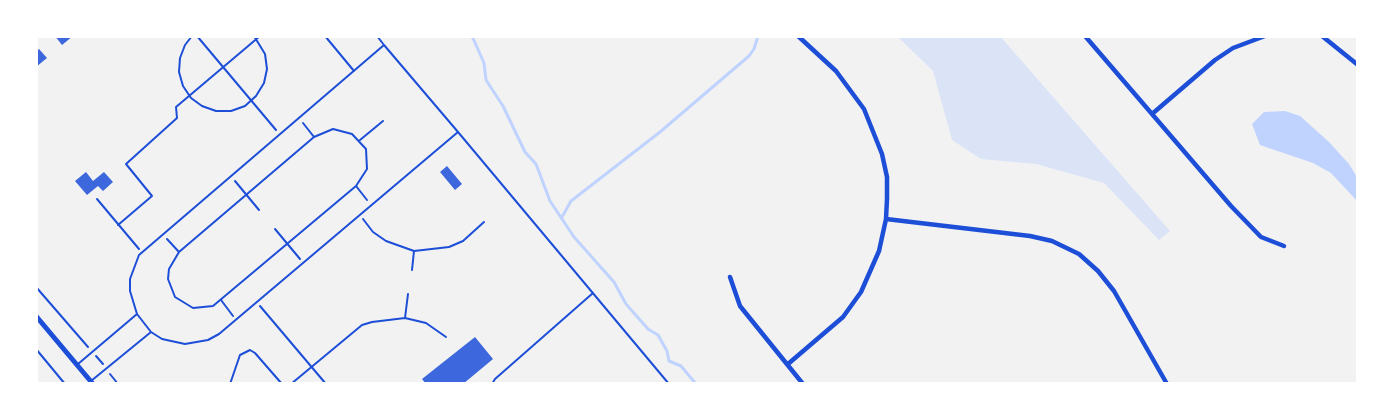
<!DOCTYPE html>
<html>
<head>
<meta charset="utf-8">
<style>
  body { margin:0 }
  #map { position:relative; width:1394px; height:420px; overflow:hidden; background:#f2f2f2; font-family:Mulish,sans-serif }
  canvas { display:block }
  .frame { position:absolute; inset:0; border:38px solid #fff; pointer-events:none }
</style>
</head>
<body>
<div id="map">
<canvas width="1394" height="420"></canvas>
<div class="frame"></div>
</div>
<script>
const ctx = document.querySelector('canvas').getContext('2d');
ctx.lineJoin = 'round';
function fill(path, color) { ctx.fillStyle = color; ctx.fill(path, 'evenodd'); }
const poly = rows => new Path2D(rows.map(r => 'M' + r).join(''));
function strokePath(path, color, width, dash) { ctx.strokeStyle = color; ctx.lineWidth = width; ctx.lineCap = dash ? 'butt' : 'round'; ctx.setLineDash(dash || []); ctx.stroke(path); }
const green = poly([
  [897,36,1000,36,1170,231,1159,240,1104,183,1036,164,981,159,952,140,933,71]
]);
const water = poly([
  [1285,111,1300,116,1329,142,1349,164,1358,179,1358,202,1331,173,1313,163,1260,145,1252,124,1264,112]
]);
const stream = poly([
  [472,36,484,63,486,80,503,106,525,152,536,164,550,201,574,237,614,282,626,304,648,329,658,335,667,351,669,361,681,366,696,384],
  [562,217,571,201,660,132,749,56,754,49,758,36]
]);
const building = poly([
  [55,36,73,36,62,45],
  [39,49,47,58,36,67,36,51],
  [447,166,462,184,455,190,440,172],
  [86,172,93,181,104,172,113,182,103,191,98,186,87,195,75,181],
  [475,337,493,359,463,384,426,384,422,379]
]);
const path = poly([
  [192,36,185,45,180,58,179,72,183,86,191,98,202,106,216,111,231,111,245,106,256,96,264,83,267,69,265,54,254,36],
  [197,36,276,130],
  [303,123,314,137],
  [333,129,352,134,366,149,367,169,356,186,213,306,193,308,175,297,168,279,169,269,179,252,314,137,333,129],
  [360,140,383,121],
  [235,181,259,210],
  [356,186,367,200],
  [97,199,139,249],
  [363,219,373,232,386,241,414,251,449,247,463,241,484,222],
  [118,225,152,196,126,164,177,118,176,107,260,36],
  [275,229,300,259],
  [167,239,179,252],
  [412,270,414,251],
  [36,287,88,347],
  [221,300,233,316],
  [260,306,326,384],
  [405,318,408,294],
  [36,349,65,384],
  [96,356,103,364],
  [110,374,118,384],
  [230,384,240,355,250,350,255,353,282,384],
  [291,384,362,325,372,322,405,318,426,323,446,337]
]);
const service = poly([
  [325,36,354,71],
  [377,36,384,45],
  [458,132,219,334,208,340,185,344,162,339,151,332,137,314,130,291,130,279,139,255,384,45,458,132,669,384],
  [78,364,137,314],
  [91,381,151,332],
  [492,384,495,379,593,293]
]);
const minor = poly([
  [1085,36,1231,206,1261,237,1284,246],
  [1322,36,1358,65],
  [1152,114,1215,60,1233,48,1265,36],
  [886,219,1030,236,1052,241,1079,254,1098,271,1114,291,1167,384],
  [730,277,740,306,803,384],
  [788,364,843,317,861,292,879,251,886,219,887,199,887,177,882,154,864,109,836,71,798,36]
]);
const tertiary = poly([
  [36,316,93,384]
]);
fill(green, '#dbe4f7');
fill(water, '#bfd3fe');
strokePath(stream, '#bfd3fe', 3);
fill(building, '#3d67dc');
strokePath(path, '#1d4ed8', 2);
strokePath(service, '#1d4ed8', 2);
strokePath(minor, '#1d4ed8', 4.5);
strokePath(tertiary, '#1d4ed8', 5);
</script>
</body>
</html>
